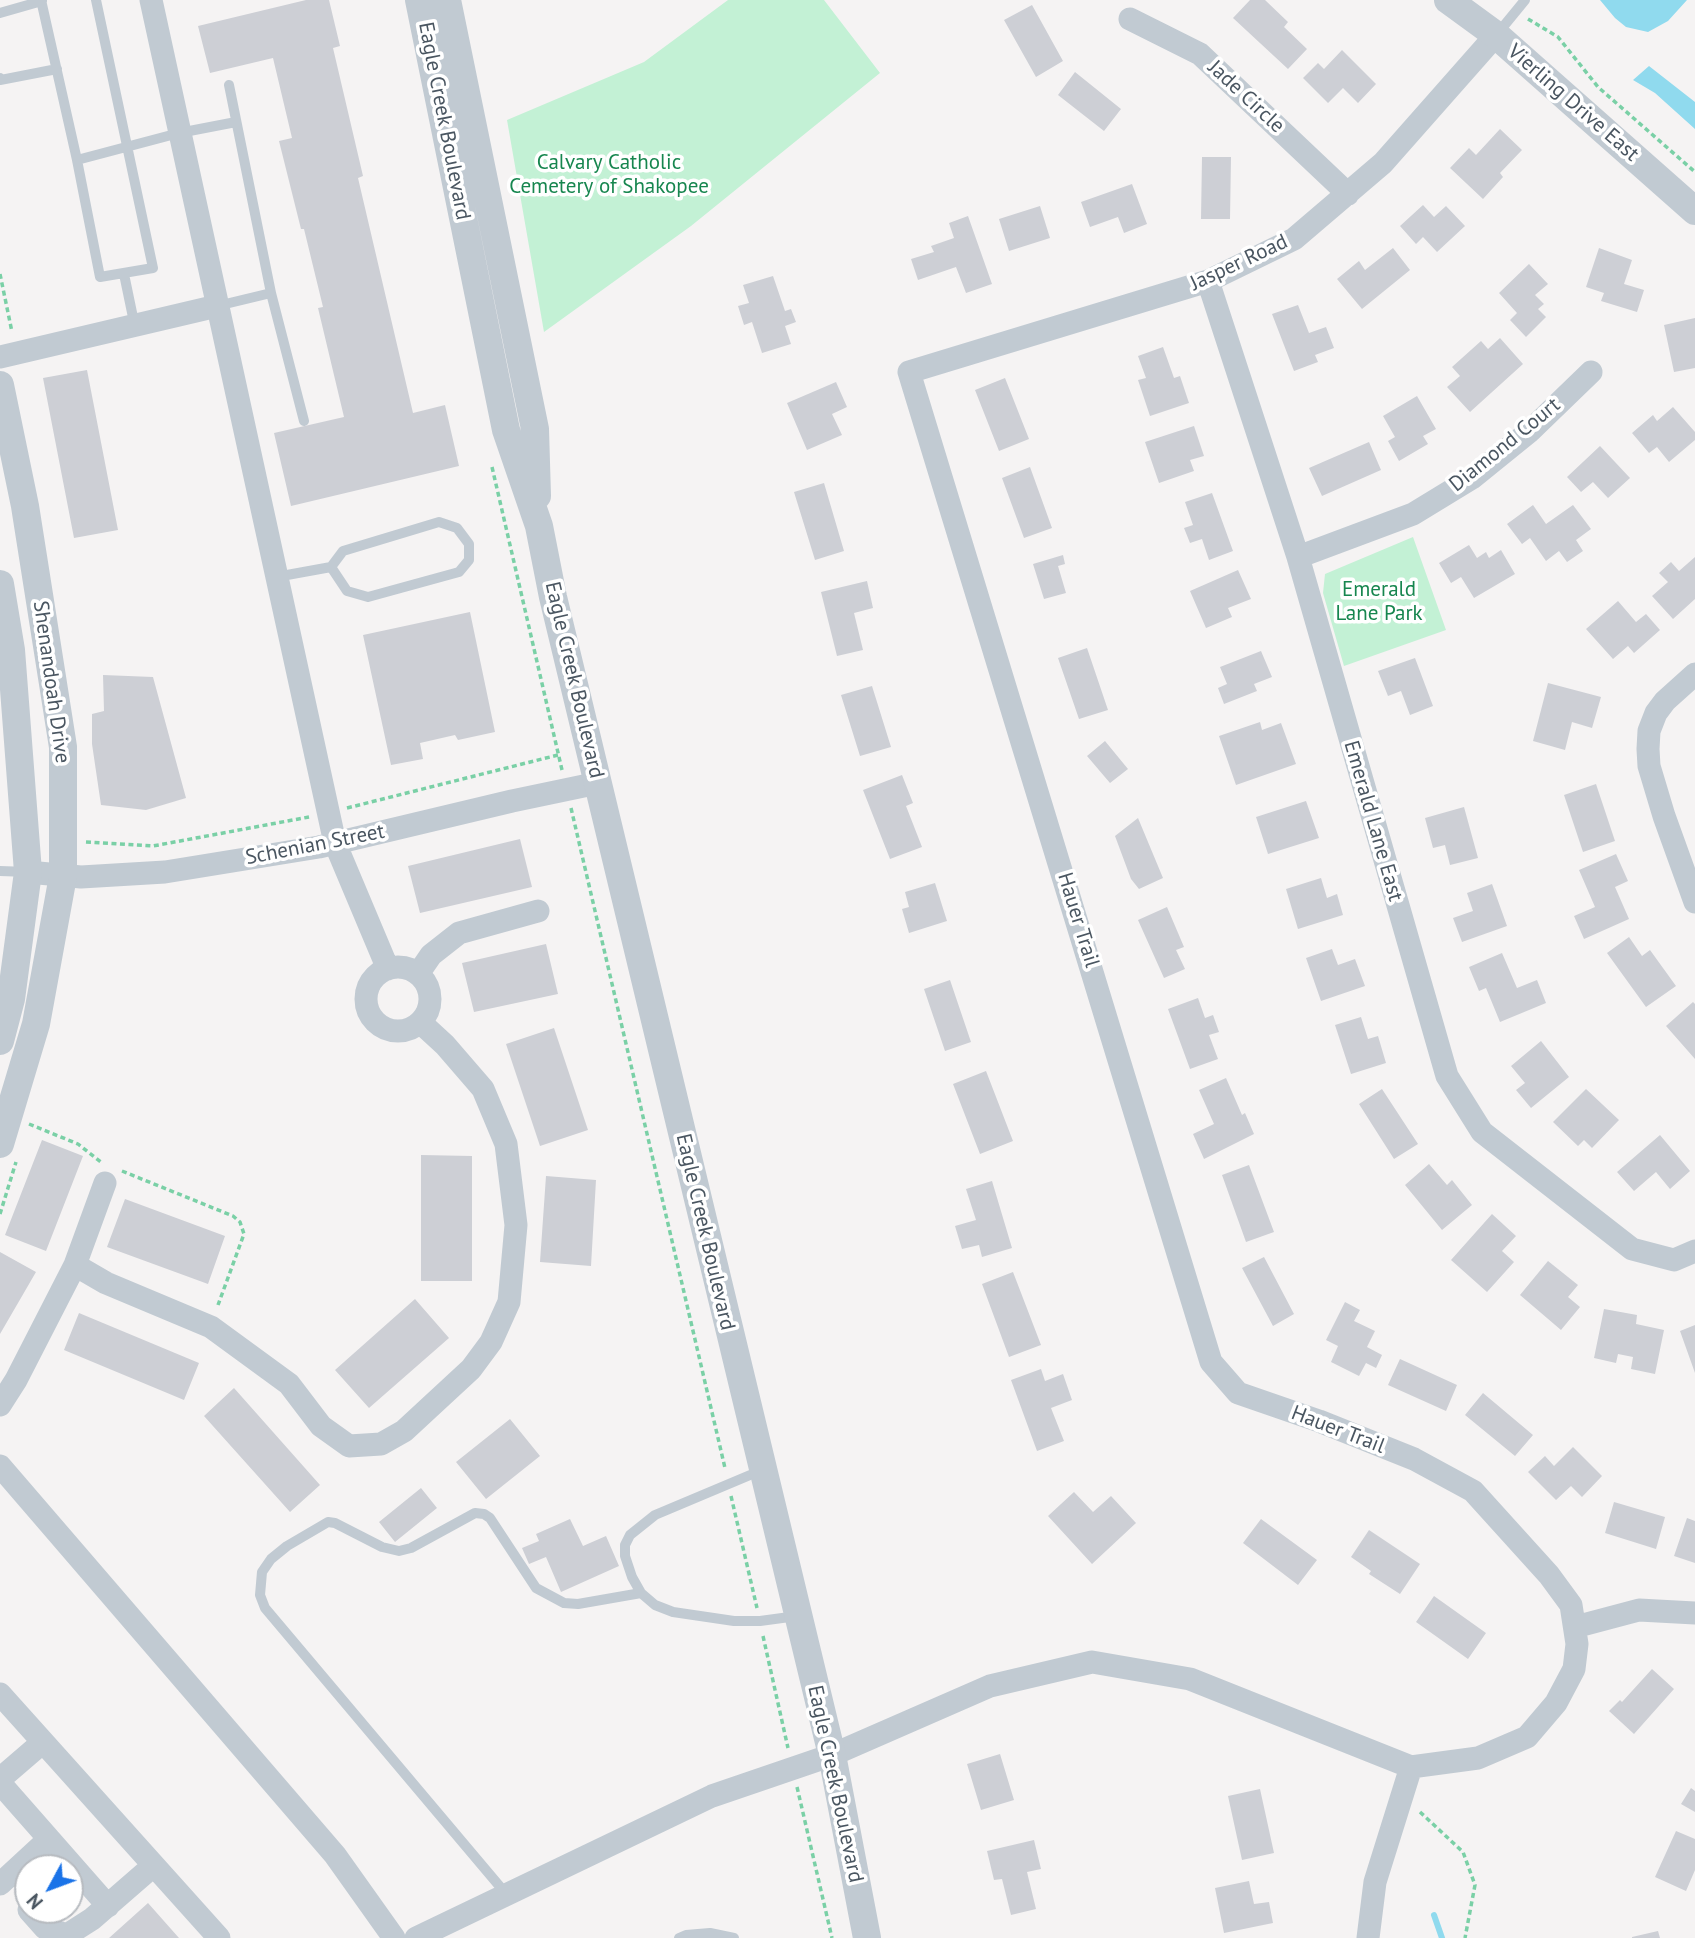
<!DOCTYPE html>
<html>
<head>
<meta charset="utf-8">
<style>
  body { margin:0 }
  #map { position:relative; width:1695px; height:1938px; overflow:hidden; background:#f5f3f3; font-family:"PT Sans",sans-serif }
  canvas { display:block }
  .north { position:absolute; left:14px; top:1854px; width:70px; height:70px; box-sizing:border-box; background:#fff; border:2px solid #b7bbc0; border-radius:50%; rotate:229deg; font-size:19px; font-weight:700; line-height:28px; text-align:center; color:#4a5661 }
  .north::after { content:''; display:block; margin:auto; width:24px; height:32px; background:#1a73e8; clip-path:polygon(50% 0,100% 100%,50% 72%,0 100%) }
</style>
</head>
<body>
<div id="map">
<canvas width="1695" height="1938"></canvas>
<div class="north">N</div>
</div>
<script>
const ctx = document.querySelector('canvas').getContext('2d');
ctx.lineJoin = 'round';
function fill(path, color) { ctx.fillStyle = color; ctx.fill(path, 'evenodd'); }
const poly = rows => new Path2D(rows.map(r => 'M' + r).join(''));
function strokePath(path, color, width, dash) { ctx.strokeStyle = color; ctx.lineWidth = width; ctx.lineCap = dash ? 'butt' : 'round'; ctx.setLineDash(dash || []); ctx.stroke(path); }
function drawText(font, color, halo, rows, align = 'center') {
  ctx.font = font + ' "PT Sans",sans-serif'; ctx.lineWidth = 7; ctx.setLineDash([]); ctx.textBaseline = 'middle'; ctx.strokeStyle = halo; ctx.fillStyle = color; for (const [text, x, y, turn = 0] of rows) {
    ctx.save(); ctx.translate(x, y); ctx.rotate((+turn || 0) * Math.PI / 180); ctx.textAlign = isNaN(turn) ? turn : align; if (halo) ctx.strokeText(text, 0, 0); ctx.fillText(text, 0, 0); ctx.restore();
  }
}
const green = poly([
  [728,0,824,0,880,73,691,226,544,332,507,120,644,62],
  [1413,537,1446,630,1344,666,1323,593,1325,574]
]);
const water = poly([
  [1600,0,1687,0,1668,21,1648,32,1626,27,1615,18],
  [1649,66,1695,102,1695,129,1655,93,1633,80]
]);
const stream = poly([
  [1434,1915,1442,1938]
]);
const building = poly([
  [306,0,329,0,340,46,333,48,363,176,358,178,413,413,445,405,459,466,291,506,274,433,344,417,318,308,323,307,304,229,301,229,279,141,292,138,273,58,210,73,198,26],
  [1250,0,1265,0,1288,22,1284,27,1307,49,1288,69,1233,18],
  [1032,5,1063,61,1036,77,1004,20],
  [1342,50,1376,84,1358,103,1343,88,1328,103,1303,78,1318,63,1324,69],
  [1075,72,1121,109,1104,131,1058,95],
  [1500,129,1522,150,1500,173,1503,177,1483,199,1450,168,1469,148,1476,155],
  [1202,157,1231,157,1230,219,1201,219],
  [1132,184,1147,224,1124,233,1118,217,1090,227,1081,202],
  [1423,205,1434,217,1446,206,1465,226,1437,252,1423,237,1416,244,1400,226],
  [1040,206,1050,238,1009,251,999,219],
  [968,216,992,284,966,293,956,267,918,280,911,259,934,252,931,246,954,238,949,223],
  [1393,248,1410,270,1362,309,1337,279,1359,261,1365,270],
  [1599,248,1632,260,1624,284,1644,290,1637,312,1601,301,1604,293,1586,287],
  [1529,264,1548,284,1535,295,1544,304,1538,309,1546,317,1526,337,1510,320,1517,313,1499,293],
  [773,276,785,311,791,309,796,322,785,326,791,344,762,353,752,322,744,325,738,306,749,303,743,285],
  [1298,305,1309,333,1326,327,1334,348,1315,355,1318,362,1294,371,1272,314],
  [1695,318,1695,368,1674,372,1664,325],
  [1500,338,1523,364,1470,412,1447,387,1460,376,1452,367,1481,341,1488,349],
  [1163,347,1174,378,1180,376,1189,403,1150,416,1138,380,1146,378,1138,356],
  [87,370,118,530,74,538,43,378],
  [1005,378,1029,439,999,451,975,390],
  [836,382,847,407,832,414,842,435,807,450,787,403],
  [1417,396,1436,429,1423,436,1428,444,1399,461,1388,441,1395,437,1383,416],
  [1673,407,1695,432,1695,440,1669,462,1657,447,1649,453,1632,433,1653,415,1657,421],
  [1194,426,1204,456,1190,460,1194,471,1159,483,1145,442],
  [1369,442,1381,470,1322,496,1309,468],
  [1600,446,1630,478,1608,498,1593,482,1581,492,1567,477],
  [1030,467,1052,528,1024,538,1002,478],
  [824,483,844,551,815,560,794,492],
  [1212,493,1233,551,1209,560,1202,539,1190,543,1184,528,1193,525,1185,502],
  [1533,505,1546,524,1573,505,1591,529,1576,540,1583,551,1567,562,1559,551,1546,561,1530,538,1522,544,1507,524],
  [1469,545,1477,558,1486,552,1489,558,1501,550,1515,574,1474,598,1461,577,1451,583,1439,563],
  [1063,555,1065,564,1058,566,1066,593,1044,599,1033,564],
  [1695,557,1695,599,1673,619,1652,596,1668,582,1659,573,1671,562,1679,571],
  [1238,570,1251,599,1228,608,1232,617,1206,628,1190,591],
  [867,581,873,608,854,613,863,650,837,656,821,592],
  [1618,601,1636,622,1646,614,1660,630,1634,653,1628,646,1613,659,1586,629],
  [470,612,495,732,458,740,455,735,420,743,423,759,391,765,363,635],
  [1087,648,1108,710,1079,719,1058,658],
  [1261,651,1272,677,1254,684,1257,691,1224,704,1218,688,1227,684,1220,667],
  [1415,658,1433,706,1410,715,1401,691,1388,696,1378,671],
  [103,675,153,677,186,798,146,810,101,805,92,744,92,714,104,711],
  [1548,683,1601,697,1592,728,1572,722,1565,750,1533,741],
  [872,686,891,747,860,756,841,695],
  [1260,722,1262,730,1281,723,1296,764,1236,785,1219,736],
  [1105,741,1128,769,1110,783,1087,756],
  [902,775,913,803,906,806,922,847,890,859,863,790],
  [1596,784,1615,841,1583,852,1564,795],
  [1306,801,1319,838,1268,854,1256,817],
  [1464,807,1478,858,1450,865,1445,845,1433,848,1425,818],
  [1138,818,1163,878,1139,889,1131,879,1115,836],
  [520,839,532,887,420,913,408,866],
  [1616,854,1628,881,1615,887,1629,919,1584,939,1574,916,1595,907,1579,870],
  [1321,878,1327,898,1337,894,1343,915,1298,929,1286,889],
  [935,883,947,921,909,933,902,909,909,907,905,892],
  [1492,884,1507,926,1462,942,1453,918,1473,911,1467,893],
  [1167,907,1184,947,1176,950,1185,969,1164,978,1138,920],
  [1629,937,1642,956,1650,950,1676,986,1646,1007,1607,953],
  [546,944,558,994,474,1012,462,963],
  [1332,949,1338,965,1355,959,1365,986,1321,1001,1306,958],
  [1502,953,1517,988,1537,980,1546,1003,1500,1022,1486,988,1479,991,1469,967],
  [950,980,971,1042,945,1051,924,989],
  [1198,998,1205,1018,1213,1015,1219,1032,1209,1035,1218,1059,1190,1069,1168,1009],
  [1693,1002,1695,1004,1695,1059,1666,1026],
  [1361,1017,1368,1039,1378,1036,1386,1063,1351,1074,1335,1025],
  [554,1028,588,1130,540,1146,506,1044],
  [1541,1041,1569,1077,1531,1108,1516,1090,1525,1083,1511,1066],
  [986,1071,1013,1141,980,1154,953,1084],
  [1226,1078,1242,1115,1245,1113,1254,1134,1204,1159,1193,1134,1214,1124,1199,1090],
  [1382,1089,1418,1144,1394,1159,1359,1104],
  [1586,1089,1619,1120,1592,1148,1584,1140,1578,1146,1553,1122],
  [1660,1135,1690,1171,1670,1189,1656,1172,1634,1191,1617,1172],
  [42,1140,83,1156,46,1251,5,1235],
  [421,1155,472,1156,472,1281,421,1281],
  [1429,1164,1447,1185,1452,1180,1472,1205,1442,1230,1405,1185],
  [1249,1165,1274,1232,1246,1242,1222,1175],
  [546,1176,596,1180,591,1266,540,1262],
  [992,1181,1012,1248,982,1257,979,1245,962,1249,955,1226,976,1220,966,1189],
  [125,1199,225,1236,208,1284,107,1247],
  [1492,1214,1516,1236,1502,1251,1514,1262,1487,1292,1451,1260],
  [0,1252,36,1272,0,1334],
  [1264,1257,1294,1314,1273,1326,1242,1268],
  [1548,1261,1578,1285,1568,1297,1580,1307,1561,1330,1520,1295],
  [1013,1272,1041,1345,1009,1357,982,1284],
  [415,1299,449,1338,369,1408,335,1370],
  [1345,1302,1360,1310,1354,1321,1375,1331,1367,1347,1382,1355,1376,1368,1366,1363,1359,1376,1331,1362,1338,1346,1326,1340],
  [1604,1309,1637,1315,1636,1324,1664,1330,1655,1374,1631,1369,1633,1357,1618,1354,1616,1363,1594,1358],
  [79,1313,199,1363,184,1400,64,1350],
  [1695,1325,1695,1373,1680,1331],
  [1400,1359,1457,1385,1446,1411,1388,1385],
  [1041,1369,1045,1381,1063,1374,1072,1400,1051,1408,1064,1441,1037,1451,1011,1380],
  [234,1388,320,1485,290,1512,204,1416],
  [1483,1393,1533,1435,1515,1456,1465,1415],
  [510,1419,540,1456,486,1499,456,1462],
  [1573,1447,1602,1476,1582,1497,1571,1486,1556,1500,1528,1472,1545,1456,1554,1466],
  [421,1488,437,1508,395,1542,379,1522],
  [1074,1492,1093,1512,1111,1496,1136,1523,1092,1564,1048,1516],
  [1614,1502,1665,1517,1656,1549,1605,1533],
  [1687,1518,1695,1521,1695,1563,1674,1556],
  [570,1519,583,1546,606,1536,619,1566,561,1592,546,1557,529,1564,522,1548,539,1541,536,1534],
  [1261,1519,1317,1560,1298,1585,1243,1543],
  [1369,1530,1420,1564,1400,1594,1369,1574,1371,1571,1351,1557],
  [1434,1596,1486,1633,1468,1659,1416,1622],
  [1652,1669,1674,1689,1634,1734,1609,1711,1620,1700,1622,1702],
  [1000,1754,1014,1800,981,1810,967,1764],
  [1691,1788,1695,1791,1695,1812,1681,1804],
  [1260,1789,1274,1853,1242,1860,1228,1796],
  [1676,1831,1695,1839,1695,1870,1686,1891,1655,1877],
  [1034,1840,1041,1869,1027,1872,1036,1909,1011,1915,1002,1879,994,1880,987,1851],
  [1249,1881,1254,1904,1269,1902,1273,1923,1224,1933,1215,1888],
  [148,1903,179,1938,109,1938],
  [1658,1931,1660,1938,1632,1938,1632,1937]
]);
const path = poly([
  [1528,19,1558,37,1598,87,1695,172],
  [0,274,12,332],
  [492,467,562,770],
  [347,808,558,755],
  [571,808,725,1468],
  [86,842,153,846,309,817],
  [29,1124,78,1144,102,1163],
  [122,1171,233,1216,240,1222,244,1234,218,1305],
  [0,1214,16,1162],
  [731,1496,757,1608],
  [763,1636,788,1748],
  [797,1787,832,1938],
  [1420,1812,1463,1852,1475,1885,1465,1938]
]);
const service = poly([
  [41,0,77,160,100,277,153,268,96,0],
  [0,13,42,1],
  [1498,33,1525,0],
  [0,78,0,80,57,69],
  [229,85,271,293,304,421],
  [77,160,179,133,236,122],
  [124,274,135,327],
  [217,306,271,293],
  [276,577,331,567,343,551,439,522,457,528,469,544,469,560,459,572,368,597,347,591,331,567],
  [0,871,28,872],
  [762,1470,655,1515,630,1535,625,1545,625,1556,632,1577,641,1593,655,1605,673,1612,734,1621,760,1621,797,1616],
  [507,1895,265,1608,260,1595,262,1572,271,1559,287,1546,328,1522,335,1523,382,1547,399,1551,411,1548,475,1513,484,1514,490,1518,536,1588,564,1603,578,1604,641,1593],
  [679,1938,686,1935,710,1933,734,1938]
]);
const minor = poly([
  [151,0,335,843,388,969],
  [1130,19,1200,54,1348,194],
  [1208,281,1298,557,1447,1076,1482,1132,1632,1249,1674,1260,1695,1251],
  [0,357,217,306],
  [1298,557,1413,514,1472,478,1530,431,1591,372],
  [1695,674,1665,701,1656,713,1649,731,1648,749,1649,766,1664,816,1695,902],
  [28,872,81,877,165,872,319,847,512,801,598,783],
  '366 999a32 32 0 1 1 64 0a32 32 0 1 1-64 0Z',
  [418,974,431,955,459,933,538,911],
  [75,1265,106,1283,211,1327,289,1384,321,1426,349,1446,381,1444,404,1431,471,1369,491,1342,509,1302,516,1225,506,1144,483,1089,445,1045,420,1022],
  [0,1405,16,1380,75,1265,105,1183],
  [0,1466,335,1855,394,1938],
  [1575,1627,1639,1610,1695,1613],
  [0,1694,219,1938],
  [0,1779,43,1742],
  [0,1783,108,1906],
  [0,1884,49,1839],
  [29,1910,45,1928,67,1935,92,1919,153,1866],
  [416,1938,712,1796,832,1755,990,1686,1092,1662,1190,1679,1411,1767,1478,1758,1527,1737,1556,1703,1574,1669,1577,1644,1571,1605,1549,1575,1473,1491,1414,1459,1319,1421,1238,1393,1211,1362,909,372,1208,281,1294,239,1383,163,1496,35],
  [1368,1938,1375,1882,1411,1767]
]);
const tertiary = poly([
  [419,0,506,430,539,526,553,597,832,1755,867,1938],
  [447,0,535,429,537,496],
  [1448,0,1496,35,1695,211],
  [0,385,25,506,63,747,63,876,36,1024,0,1144],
  [0,584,11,650,28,872,11,999,0,1041]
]);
const streetNames = [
  ["Jade Circle",1246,97,43],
  ["Vierling Drive East",1573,103,41],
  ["Eagle Creek Boulevard",444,121,79],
  ["Jasper Road",1239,263,-25],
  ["Diamond Court",1505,445,-39],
  ["Eagle Creek Boulevard",574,680,77],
  ["Shenandoah Drive",51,682,82],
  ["Emerald Lane East",1373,821,74],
  ["Schenian Street",315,845,-11],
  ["Hauer Trail",1078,920,73],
  ["Eagle Creek Boulevard",705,1232,77],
  ["Hauer Trail",1338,1430,21],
  ["Eagle Creek Boulevard",835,1784,78]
];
const parkNames = [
  ["Calvary Catholic",609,163],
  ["Cemetery of Shakopee",609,187],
  ["Emerald",1379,590],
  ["Lane Park",1379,614]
];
fill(green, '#c3f1d5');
fill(water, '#90daee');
strokePath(stream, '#90daee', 6);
fill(building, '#cdcfd5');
strokePath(path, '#7ad0a6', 3.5, [5, 3.5]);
strokePath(service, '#c1cad2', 10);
strokePath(minor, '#c1cad2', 23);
strokePath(tertiary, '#c1cad2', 28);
drawText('21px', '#4a5661', '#fff', streetNames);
drawText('21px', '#17864f', '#fff', parkNames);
</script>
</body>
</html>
